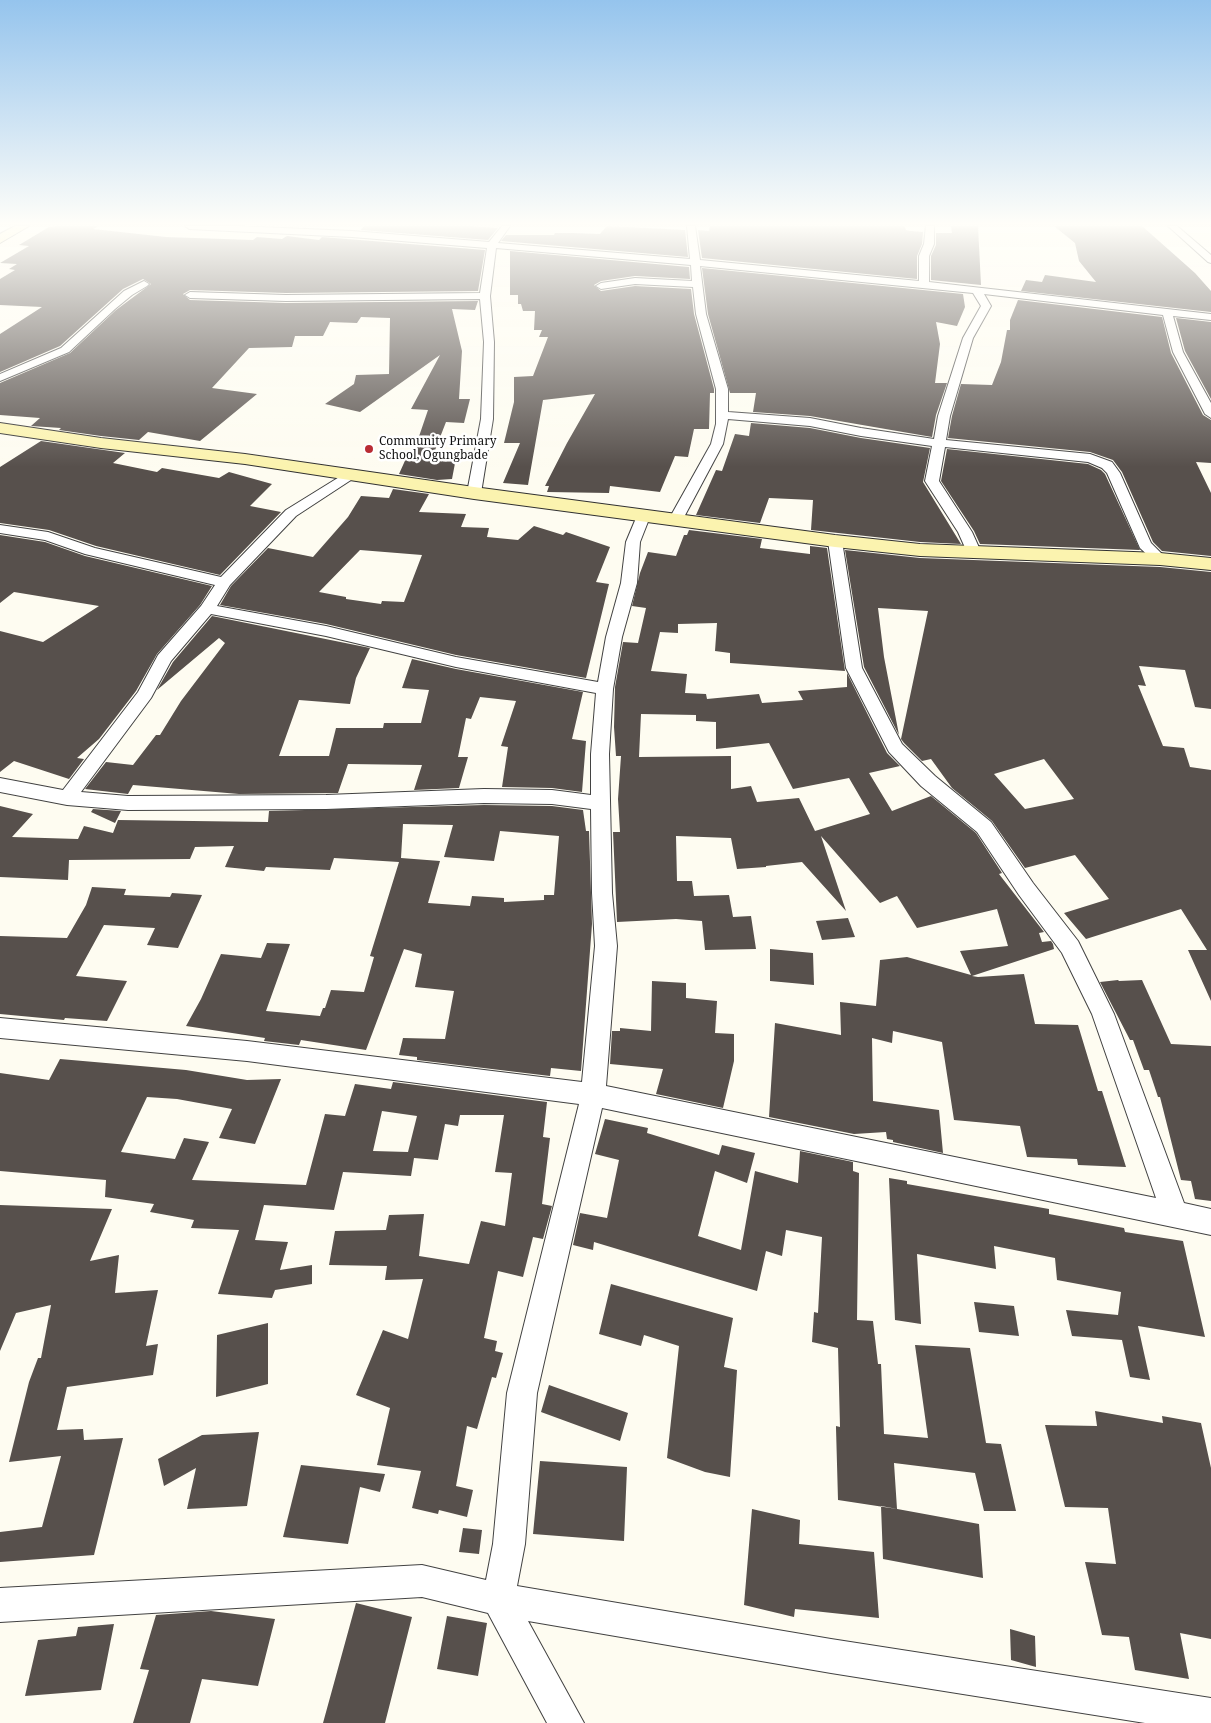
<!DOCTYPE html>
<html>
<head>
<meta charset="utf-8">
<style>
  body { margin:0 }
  canvas { display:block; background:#fefcf1 }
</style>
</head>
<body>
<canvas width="1211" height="1723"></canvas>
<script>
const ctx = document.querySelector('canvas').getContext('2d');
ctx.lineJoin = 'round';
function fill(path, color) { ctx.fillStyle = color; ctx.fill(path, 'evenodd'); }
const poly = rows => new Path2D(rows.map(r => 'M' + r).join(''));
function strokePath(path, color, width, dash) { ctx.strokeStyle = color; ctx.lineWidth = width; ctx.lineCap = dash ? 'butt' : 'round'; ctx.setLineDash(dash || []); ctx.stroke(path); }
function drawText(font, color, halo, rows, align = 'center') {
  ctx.font = font + ' "Noto Serif",serif'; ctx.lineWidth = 5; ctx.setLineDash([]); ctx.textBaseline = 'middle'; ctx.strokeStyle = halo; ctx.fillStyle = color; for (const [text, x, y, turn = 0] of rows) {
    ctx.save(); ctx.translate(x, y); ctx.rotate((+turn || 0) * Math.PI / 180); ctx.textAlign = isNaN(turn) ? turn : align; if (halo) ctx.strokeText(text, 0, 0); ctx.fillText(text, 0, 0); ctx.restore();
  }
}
const building = poly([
  [56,226,99,226,93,229,166,237,253,240,257,237,282,239,287,236,319,240,322,237,485,250,478,291,286,293,190,290,183,294,190,300,286,303,478,301,475,310,452,309,462,351,459,399,470,399,464,423,446,422,432,458,456,458,452,479,437,480,399,474,408,454,413,454,428,410,411,409,440,355,360,412,325,404,354,384,356,375,389,374,390,318,361,317,357,323,330,322,323,336,295,336,292,347,249,348,212,388,257,394,200,441,148,432,139,440,101,436,59,430,61,428,31,426,40,418,0,415,0,383,70,353,116,310,151,284,143,279,123,289,60,346,0,372,0,334,42,307,0,305,0,279,15,270,9,269,17,264,0,263,29,246,19,245,49,227],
  [364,226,471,226,498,228,488,240,361,230],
  [607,226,685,230,688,257,501,241,506,235,554,235,555,233,573,233,600,234],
  [710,226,904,226,906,230,910,231,923,232,922,244,917,256,917,279,702,258,698,230,709,231],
  [951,226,978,226,981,285,931,280,931,256,936,245,936,233,952,233],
  [1054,226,1142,226,1195,273,1211,291,1211,312,1021,291,1026,280,1042,282,1045,275,1096,282,1079,261,1075,243],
  [510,251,689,267,690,279,635,276,601,281,594,285,601,291,635,286,691,289,694,314,714,389,714,393,710,393,709,429,694,429,688,457,675,456,660,492,610,486,609,493,547,492,549,486,545,486,567,443,595,394,543,400,528,485,503,483,520,443,504,443,514,402,514,377,533,376,548,337,539,337,542,330,534,330,535,311,523,311,521,304,518,304,518,295,510,295],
  [702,268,963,294,965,307,957,326,936,322,940,344,935,383,947,383,936,415,932,437,810,416,753,412,756,393,730,393,708,314],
  [1018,300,1162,317,1171,353,1203,415,1211,420,1211,463,1196,462,1211,493,1211,556,1162,551,1153,542,1122,472,1113,460,1090,452,948,438,952,416,961,384,992,385,1001,362,1007,330,1010,330,1010,320],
  [1176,318,1211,322,1211,399,1185,351],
  [751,423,810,428,861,438,930,448,923,482,961,544,920,542,811,530,813,500,769,498,760,523,696,515,716,470,722,471,735,434,749,436],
  [41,441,125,453,113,463,157,472,162,468,219,478,229,472,272,484,250,506,281,512,220,575,96,546,49,530,0,523,0,467],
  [947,449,1088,464,1101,470,1105,474,1140,550,980,544,974,531,941,481],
  [393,489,429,494,419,512,466,514,461,527,489,528,487,537,518,540,534,526,563,535,566,532,610,547,596,582,609,584,586,678,456,655,326,624,220,605,231,586,268,548,313,557,348,517,361,496,389,498],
  [360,550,422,555,404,602,382,601,381,604,346,599,346,597,319,592],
  [689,530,762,539,760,548,810,554,810,546,827,548,845,671,730,663,730,653,715,651,717,623,678,624,678,633,660,632,651,671,687,674,685,693,706,694,707,699,759,694,762,703,803,700,798,691,847,687,847,673,887,753,900,766,869,773,892,811,931,796,976,833,1002,873,999,874,1044,932,1039,933,1042,942,1051,941,1053,944,1054,949,972,976,978,977,1024,974,1035,1024,1078,1025,1098,1091,1102,1091,1126,1167,1078,1165,1077,1159,1027,1157,1020,1126,954,1120,942,1042,893,1031,892,1043,872,1038,873,1101,939,1110,943,1153,893,1142,893,1140,887,1139,886,1132,854,1134,769,1117,775,1023,841,1035,840,1002,876,1006,880,960,907,957,971,975,960,951,1008,946,997,909,917,928,897,896,880,903,821,836,846,911,802,862,766,866,766,867,737,869,731,838,676,836,677,881,692,881,694,896,729,895,733,917,751,916,756,949,705,950,702,921,676,919,617,922,613,832,620,832,618,799,621,756,616,756,614,727,615,687,623,642,638,643,646,608,632,606,640,573,648,552,676,556,684,535,687,535],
  [641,714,696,715,696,721,716,722,716,749,769,743,793,789,849,778,870,814,815,831,799,798,757,802,751,786,731,789,731,756,639,757],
  [0,535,45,542,85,556,212,586,200,605,157,654,136,691,99,739,77,758,84,759,69,779,14,761,0,772,0,631,43,642,99,606,14,592,0,603],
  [845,550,920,558,1160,567,1211,572,1211,709,1195,707,1185,670,1139,666,1146,686,1138,685,1163,746,1184,748,1190,767,1211,770,1211,1001,1188,950,1207,950,1181,909,1086,939,1064,913,1109,899,1075,855,1025,868,992,821,952,788,931,759,922,761,904,743,901,739,928,611,878,608,884,657,899,735,864,667],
  [1044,759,1074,799,1025,809,994,774],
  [212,616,370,648,356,678,350,704,299,700,279,756,329,756,336,728,383,728,384,723,421,723,429,690,402,688,412,659,456,669,583,692,572,739,586,741,582,792,552,788,502,787,508,747,501,746,516,701,480,697,471,719,466,718,458,757,468,757,459,788,414,790,422,765,348,764,338,793,239,794,133,785,128,794,85,789,106,762,133,765,156,735,160,735,181,701,225,643,219,638,157,690,173,662],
  [484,805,552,806,583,810,586,831,589,831,592,924,581,1071,551,1068,550,1076,417,1060,417,1057,399,1055,403,1038,445,1039,454,991,415,987,422,954,404,949,366,1050,301,1040,299,1045,264,1041,265,1038,186,1026,201,999,221,954,261,958,267,943,290,944,266,1011,320,1016,323,1008,325,1008,331,990,364,992,374,957,370,956,399,862,334,858,330,870,266,867,264,871,225,867,234,846,195,847,190,859,69,860,68,880,0,877,0,806,33,814,12,837,78,839,84,826,113,833,118,820,268,822,269,811],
  [403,824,453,825,444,857,494,861,500,831,559,836,554,895,544,895,544,900,504,902,504,898,472,896,470,906,428,903,440,861,401,858],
  [93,809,121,811,115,823,91,812],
  [92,887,126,889,124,895,170,897,172,893,202,895,178,948,147,945,155,928,104,925,76,976,127,981,107,1021,65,1018,64,1020,0,1014,0,936,67,938,86,905],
  [848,918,855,937,822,940,816,921],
  [770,949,813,953,814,985,770,981],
  [1118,980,1119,981,1142,980,1171,1044,1211,1046,1211,1201,1195,1199,1191,1181,1181,1180,1160,1097,1158,1097,1149,1070,1144,1070,1133,1040,1130,1040,1100,982],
  [652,981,686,983,686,998,717,1001,715,1033,734,1034,734,1061,723,1108,656,1094,663,1069,610,1064,612,1031,620,1031,620,1028,651,1031],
  [60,1059,186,1070,247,1080,281,1079,255,1144,219,1138,232,1109,177,1099,147,1097,121,1152,175,1159,184,1138,209,1142,192,1180,306,1185,325,1114,345,1116,355,1084,391,1089,393,1082,547,1102,543,1137,550,1138,542,1204,552,1206,543,1239,533,1237,523,1277,498,1271,484,1338,497,1341,495,1351,503,1353,496,1378,492,1377,477,1429,467,1426,456,1486,473,1490,467,1517,439,1510,438,1514,412,1508,421,1471,377,1465,390,1408,356,1395,383,1330,408,1339,423,1279,385,1280,387,1266,329,1265,335,1231,386,1230,389,1215,424,1214,419,1256,469,1264,481,1221,505,1226,512,1173,495,1172,504,1115,460,1115,458,1126,445,1124,438,1160,414,1158,411,1176,343,1172,334,1210,264,1205,255,1240,288,1242,280,1270,312,1265,312,1284,275,1290,272,1298,218,1294,239,1230,191,1228,194,1220,150,1212,154,1204,105,1197,106,1180,0,1171,0,1073,49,1080],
  [382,1111,417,1116,408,1152,373,1151],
  [605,1119,648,1128,647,1133,719,1155,722,1145,755,1153,747,1183,715,1171,698,1236,741,1250,755,1171,798,1183,800,1151,853,1162,853,1171,859,1173,857,1320,873,1321,878,1364,881,1364,884,1434,928,1438,915,1345,970,1348,986,1443,1001,1444,1016,1511,984,1511,975,1473,894,1463,897,1509,838,1500,836,1428,836,1426,840,1427,838,1348,812,1342,814,1312,818,1313,822,1237,786,1230,782,1256,766,1251,757,1291,594,1242,593,1250,573,1245,580,1213,607,1218,619,1160,595,1154],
  [889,1178,907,1181,907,1184,1049,1209,1049,1214,1124,1228,1125,1232,1183,1241,1205,1337,1138,1326,1150,1380,1130,1377,1122,1340,1072,1336,1066,1310,1118,1315,1121,1292,1057,1280,1055,1258,994,1246,996,1269,917,1254,921,1324,895,1320],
  [0,1205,112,1209,90,1261,119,1255,115,1293,158,1290,146,1346,158,1344,153,1375,67,1387,57,1430,83,1429,84,1440,123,1438,94,1555,0,1562,0,1532,42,1527,61,1456,9,1462,29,1382,38,1358,41,1358,51,1305,16,1313,0,1351],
  [611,1284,733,1318,724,1367,737,1370,730,1477,705,1472,667,1458,679,1346,644,1335,641,1346,599,1334],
  [974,1302,1014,1306,1019,1336,979,1332],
  [268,1323,268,1384,216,1397,217,1335],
  [549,1385,628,1413,620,1441,541,1412],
  [1095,1411,1163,1423,1162,1416,1201,1423,1211,1468,1211,1639,1180,1633,1189,1679,1135,1670,1129,1637,1102,1635,1085,1562,1116,1564,1108,1508,1065,1507,1045,1425,1097,1426],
  [259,1432,247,1506,187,1509,196,1468,164,1486,158,1459,202,1435],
  [540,1461,627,1467,624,1541,533,1534],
  [301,1465,385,1474,380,1492,360,1487,348,1544,283,1537],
  [881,1506,979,1524,983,1578,883,1559],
  [752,1509,800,1520,799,1544,874,1552,879,1618,795,1609,794,1617,744,1605],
  [463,1528,482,1530,479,1554,459,1552],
  [356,1603,412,1617,385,1723,323,1723],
  [211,1611,275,1619,258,1686,202,1679,190,1723,133,1723,149,1670,140,1669,156,1615],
  [447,1616,487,1623,478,1676,437,1669],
  [114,1624,101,1690,25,1696,38,1640,76,1636,78,1627],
  [1010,1629,1035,1636,1036,1667,1011,1660]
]);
const street = poly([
  [185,226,237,226,352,231,489,242,502,226,510,226,498,243,690,259,687,226,695,226,700,260,919,281,919,256,924,244,926,226,934,226,934,244,929,256,929,282,1211,314,1211,320,1173,316,1183,352,1211,403,1211,418,1205,414,1173,352,1163,315,984,294,991,306,973,338,950,416,946,440,1090,454,1112,462,1120,473,1151,543,1167,559,1165,562,1155,562,1140,548,1107,473,1102,468,1088,462,945,447,939,481,972,532,981,552,979,555,974,556,969,555,967,552,958,532,925,481,932,446,861,436,810,426,728,419,723,444,683,519,676,523,669,519,711,444,716,424,716,389,696,314,693,287,635,284,601,289,596,286,601,283,635,278,692,281,691,265,496,248,490,296,494,342,493,419,481,493,474,497,467,493,481,419,484,342,480,299,286,301,190,298,185,295,190,292,286,295,480,293,487,248,352,237,189,229,185,226],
  [700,266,973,293,981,306,963,338,938,416,934,439,861,428,810,418,728,412,728,389,706,314,700,266],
  [1168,226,1177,226,1211,255,1211,263,1208,262,1168,226],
  [144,281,149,284,147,286,132,295,115,309,69,352,0,381,0,374,61,348,124,291,144,281],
  [349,471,354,472,356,475,354,478,296,516,230,585,217,606,326,626,456,657,598,682,606,637,621,583,626,542,639,511,644,510,651,514,640,542,637,583,622,637,613,689,609,754,612,893,617,946,606,1086,1156,1198,1092,1014,1062,953,1019,895,977,832,921,786,889,752,846,668,828,541,830,538,835,537,840,538,842,541,862,668,902,744,935,776,991,822,1033,883,1078,941,1114,1014,1184,1203,1211,1209,1211,1235,602,1108,537,1393,525,1544,517,1586,831,1639,1211,1698,1211,1723,1145,1723,831,1673,528,1621,584,1723,547,1723,488,1613,422,1597,0,1622,0,1588,422,1565,486,1580,493,1544,507,1393,579,1104,247,1061,0,1038,0,1018,247,1041,582,1082,595,946,592,893,591,809,552,804,484,803,326,809,128,810,67,805,0,792,0,778,63,790,138,692,158,655,201,606,215,585,85,554,45,540,0,533,0,525,48,532,95,548,221,577,286,510,349,471],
  [211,614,326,636,456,667,596,693,591,754,591,795,552,790,484,789,326,795,128,796,81,792,151,698,171,661,211,614]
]);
const secondary = poly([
  [15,226,29,226,0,243,0,234,15,226],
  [0,423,101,438,245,454,474,487,835,535,920,544,1160,553,1211,558,1211,570,1160,565,920,556,835,547,474,499,245,464,101,448,0,433,0,423]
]);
const markers = [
  [369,449,5,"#b92c33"]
];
const farPoinames = [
  ["Community Primary",379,442],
  ["School, Ogungbade",379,456]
];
fill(building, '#57504c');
strokePath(street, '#424242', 2);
strokePath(secondary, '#313131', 2);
fill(street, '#fff');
fill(secondary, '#fbf3af');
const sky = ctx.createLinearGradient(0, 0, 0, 467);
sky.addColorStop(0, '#95c4ed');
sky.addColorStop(0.48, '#fffef9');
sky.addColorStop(1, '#fffef900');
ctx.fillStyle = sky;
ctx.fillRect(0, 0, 1211, 467);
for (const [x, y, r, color] of markers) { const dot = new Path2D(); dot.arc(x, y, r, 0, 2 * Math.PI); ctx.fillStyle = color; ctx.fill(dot); strokePath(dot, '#fff', 2); }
drawText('12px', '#0f0f0f', '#fff', farPoinames, 'left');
</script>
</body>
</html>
